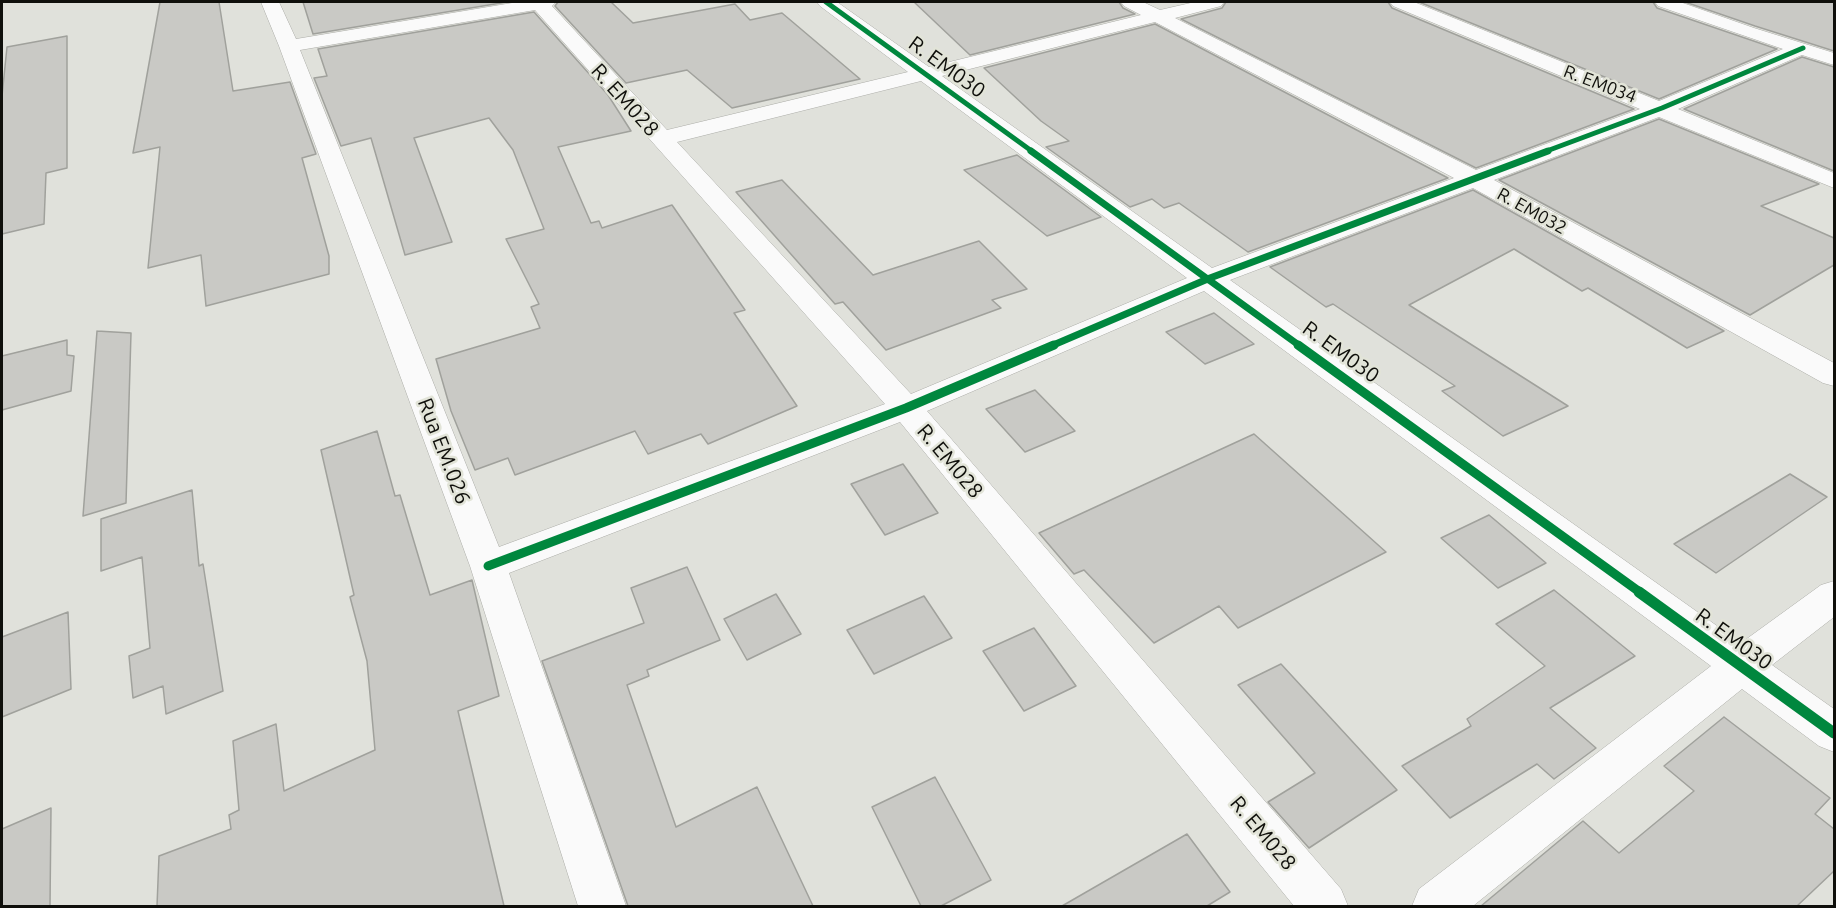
<!DOCTYPE html>
<html>
<head>
<meta charset="utf-8">
<style>
  body { margin:0 }
  #map { position:relative; width:1836px; height:908px; overflow:hidden; background:#e0e1db; font-family:Ubuntu,sans-serif }
  canvas { display:block }
  .frame { position:absolute; inset:0; border:3px solid #0f0f0b; pointer-events:none }
</style>
</head>
<body>
<div id="map">
<canvas width="1836" height="908"></canvas>
<div class="frame"></div>
</div>
<script>
const ctx = document.querySelector('canvas').getContext('2d');
ctx.lineJoin = 'round';
function fill(path, color) { ctx.fillStyle = color; ctx.fill(path, 'evenodd'); }
const poly = rows => new Path2D(rows.map(r => 'M' + r).join(''));
function strokePath(path, color, width, dash) { ctx.strokeStyle = color; ctx.lineWidth = width; ctx.lineCap = dash ? 'butt' : 'round'; ctx.setLineDash(dash || []); ctx.stroke(path); }
function drawText(font, color, halo, rows, align = 'center') {
  ctx.font = font + ' Ubuntu,sans-serif'; ctx.lineWidth = 5; ctx.setLineDash([]); ctx.textBaseline = 'middle'; ctx.strokeStyle = halo; ctx.fillStyle = color; for (const [text, x, y, turn = 0] of rows) {
    ctx.save(); ctx.translate(x, y); ctx.rotate((+turn || 0) * Math.PI / 180); ctx.textAlign = isNaN(turn) ? turn : align; if (halo) ctx.strokeText(text, 0, 0); ctx.fillText(text, 0, 0); ctx.restore();
  }
}
const building = poly([
  [160,2,219,2,233,91,290,82,316,154,302,158,329,256,329,274,206,306,201,255,148,268,160,147,133,153,160,2],
  [303,2,507,2,313,34,303,2],
  [558,2,611,2,633,23,735,4,750,20,782,13,860,79,732,108,687,70,626,83,555,6,558,2],
  [914,2,1119,2,1123,8,1135,14,970,55,914,2],
  [1226,2,1388,2,1392,8,1634,109,1476,168,1181,19,1222,8,1226,2],
  [1419,2,1653,2,1657,8,1777,49,1659,99,1419,2],
  [1685,2,1834,2,1834,51,1755,26,1685,2],
  [534,12,608,95,631,131,558,147,591,223,599,221,602,228,672,205,745,310,734,313,797,406,708,444,701,434,648,454,635,431,515,475,508,458,475,470,451,411,436,359,540,328,531,307,539,304,506,239,544,229,513,150,489,118,414,138,452,242,405,255,371,138,341,146,314,78,327,76,318,49,534,12],
  [1155,24,1448,178,1248,252,1179,203,1164,208,1152,199,1130,207,1046,147,1069,141,1041,121,984,68,1155,24],
  [67,36,67,168,46,173,44,224,2,234,2,96,7,47,67,36],
  [1802,57,1834,67,1834,171,1684,109,1802,57],
  [1659,119,1819,184,1761,206,1834,238,1834,265,1750,315,1499,180,1659,119],
  [1017,155,1101,217,1047,236,964,170,1017,155],
  [782,180,873,275,979,241,1027,289,992,300,1001,308,886,350,843,302,835,304,736,192,782,180],
  [1473,190,1724,331,1687,348,1588,288,1582,291,1514,249,1409,305,1568,406,1503,436,1442,391,1455,386,1333,304,1326,307,1270,267,1473,190],
  [1214,313,1254,344,1205,364,1166,332,1214,313],
  [97,331,131,333,126,503,83,516,97,331],
  [67,340,67,355,74,356,71,391,2,410,2,356,67,340],
  [1035,390,1075,431,1025,452,986,409,1035,390],
  [377,431,395,496,400,495,430,595,472,580,499,696,458,711,504,906,157,906,159,856,231,829,229,815,239,810,233,741,276,724,284,791,375,750,367,661,350,597,354,595,321,450,377,431],
  [1254,434,1386,552,1238,628,1219,606,1154,643,1084,570,1074,574,1039,533,1254,434],
  [903,464,938,513,885,535,851,484,903,464],
  [1790,474,1827,497,1716,573,1674,544,1790,474],
  [192,490,199,566,203,564,223,691,166,714,163,686,133,698,129,656,150,648,142,557,101,571,101,519,192,490],
  [1489,515,1546,563,1498,588,1441,538,1489,515],
  [687,567,720,640,647,670,649,676,627,685,676,827,757,787,813,906,628,906,542,661,644,623,631,588,687,567],
  [1554,590,1635,656,1550,708,1596,748,1554,779,1537,764,1450,818,1402,766,1471,726,1467,719,1545,666,1496,624,1554,590],
  [776,594,801,634,747,660,724,619,776,594],
  [924,596,952,638,874,674,847,630,924,596],
  [68,612,71,689,2,717,2,637,68,612],
  [1034,628,1076,686,1024,711,983,651,1034,628],
  [1281,664,1397,790,1309,848,1268,802,1315,773,1238,685,1281,664],
  [1724,717,1830,798,1815,814,1834,829,1834,871,1797,906,1481,906,1583,821,1619,853,1694,791,1664,766,1724,717],
  [935,777,991,880,941,906,921,906,872,807,935,777],
  [51,808,50,906,2,906,2,829,51,808],
  [1187,834,1230,892,1207,906,1062,906,1187,834]
]);
const minor = poly([
  [261,2,279,2,296,39,518,2,556,2,552,6,667,130,908,72,820,6,817,2,837,2,929,67,1141,15,1124,6,1121,2,1143,2,1160,10,1195,2,1224,2,1221,6,1175,18,1476,170,1640,109,1393,6,1390,2,1414,2,1659,101,1783,49,1658,6,1655,2,1680,2,1754,28,1834,53,1834,65,1802,55,1678,109,1834,173,1834,188,1659,117,1494,180,1834,363,1834,386,1823,383,1473,188,1230,280,1741,643,1821,585,1834,581,1834,617,1772,665,1834,709,1834,752,1819,746,1742,689,1473,906,1412,906,1419,889,1711,666,1204,291,927,411,1341,889,1348,906,1294,906,900,422,509,573,626,906,578,906,470,566,279,46,261,2],
  [535,10,885,404,499,547,300,50,535,10],
  [1155,22,1454,178,1212,268,942,76,1155,22],
  [921,81,1187,278,911,394,677,142,921,81]
]);
const cyclewayFar3 = poly([
  [826,2,1033,152],
  [1544,152,1662,108,1803,48]
]);
const cyclewayFar2 = poly([
  [1031,151,1300,346],
  [1051,346,1210,278,1548,151]
]);
const cyclewayFar1 = poly([
  [1298,345,1641,593],
  [488,566,906,408,1054,345]
]);
const cycleway = poly([
  [1639,592,1834,733]
]);
const farStreetnames = [
  ["R. EM034",1600,84,21],
  ["R. EM032",1532,211,29]
];
const streetNames = [
  ["R. EM030",947,67,36],
  ["R. EM028",625,100,48],
  ["R. EM030",1341,352,36],
  ["Rua EM.026",444,451,69],
  ["R. EM028",950,461,50],
  ["R. EM030",1734,639,36],
  ["R. EM028",1263,833,50]
];
fill(building, '#c9c9c5');
strokePath(building, '#a0a19c', 1.5);
strokePath(minor, '#abaca7', 1);
fill(minor, '#fafafa');
strokePath(cyclewayFar3, '#00873e', 5);
strokePath(cyclewayFar2, '#00873e', 7);
strokePath(cyclewayFar1, '#00873e', 9);
strokePath(cycleway, '#00873e', 11);
drawText('18px', '#0f0f0b', '#e2e4d8', farStreetnames);
drawText('21px', '#0f0f0b', '#e2e4d8', streetNames);
</script>
</body>
</html>
